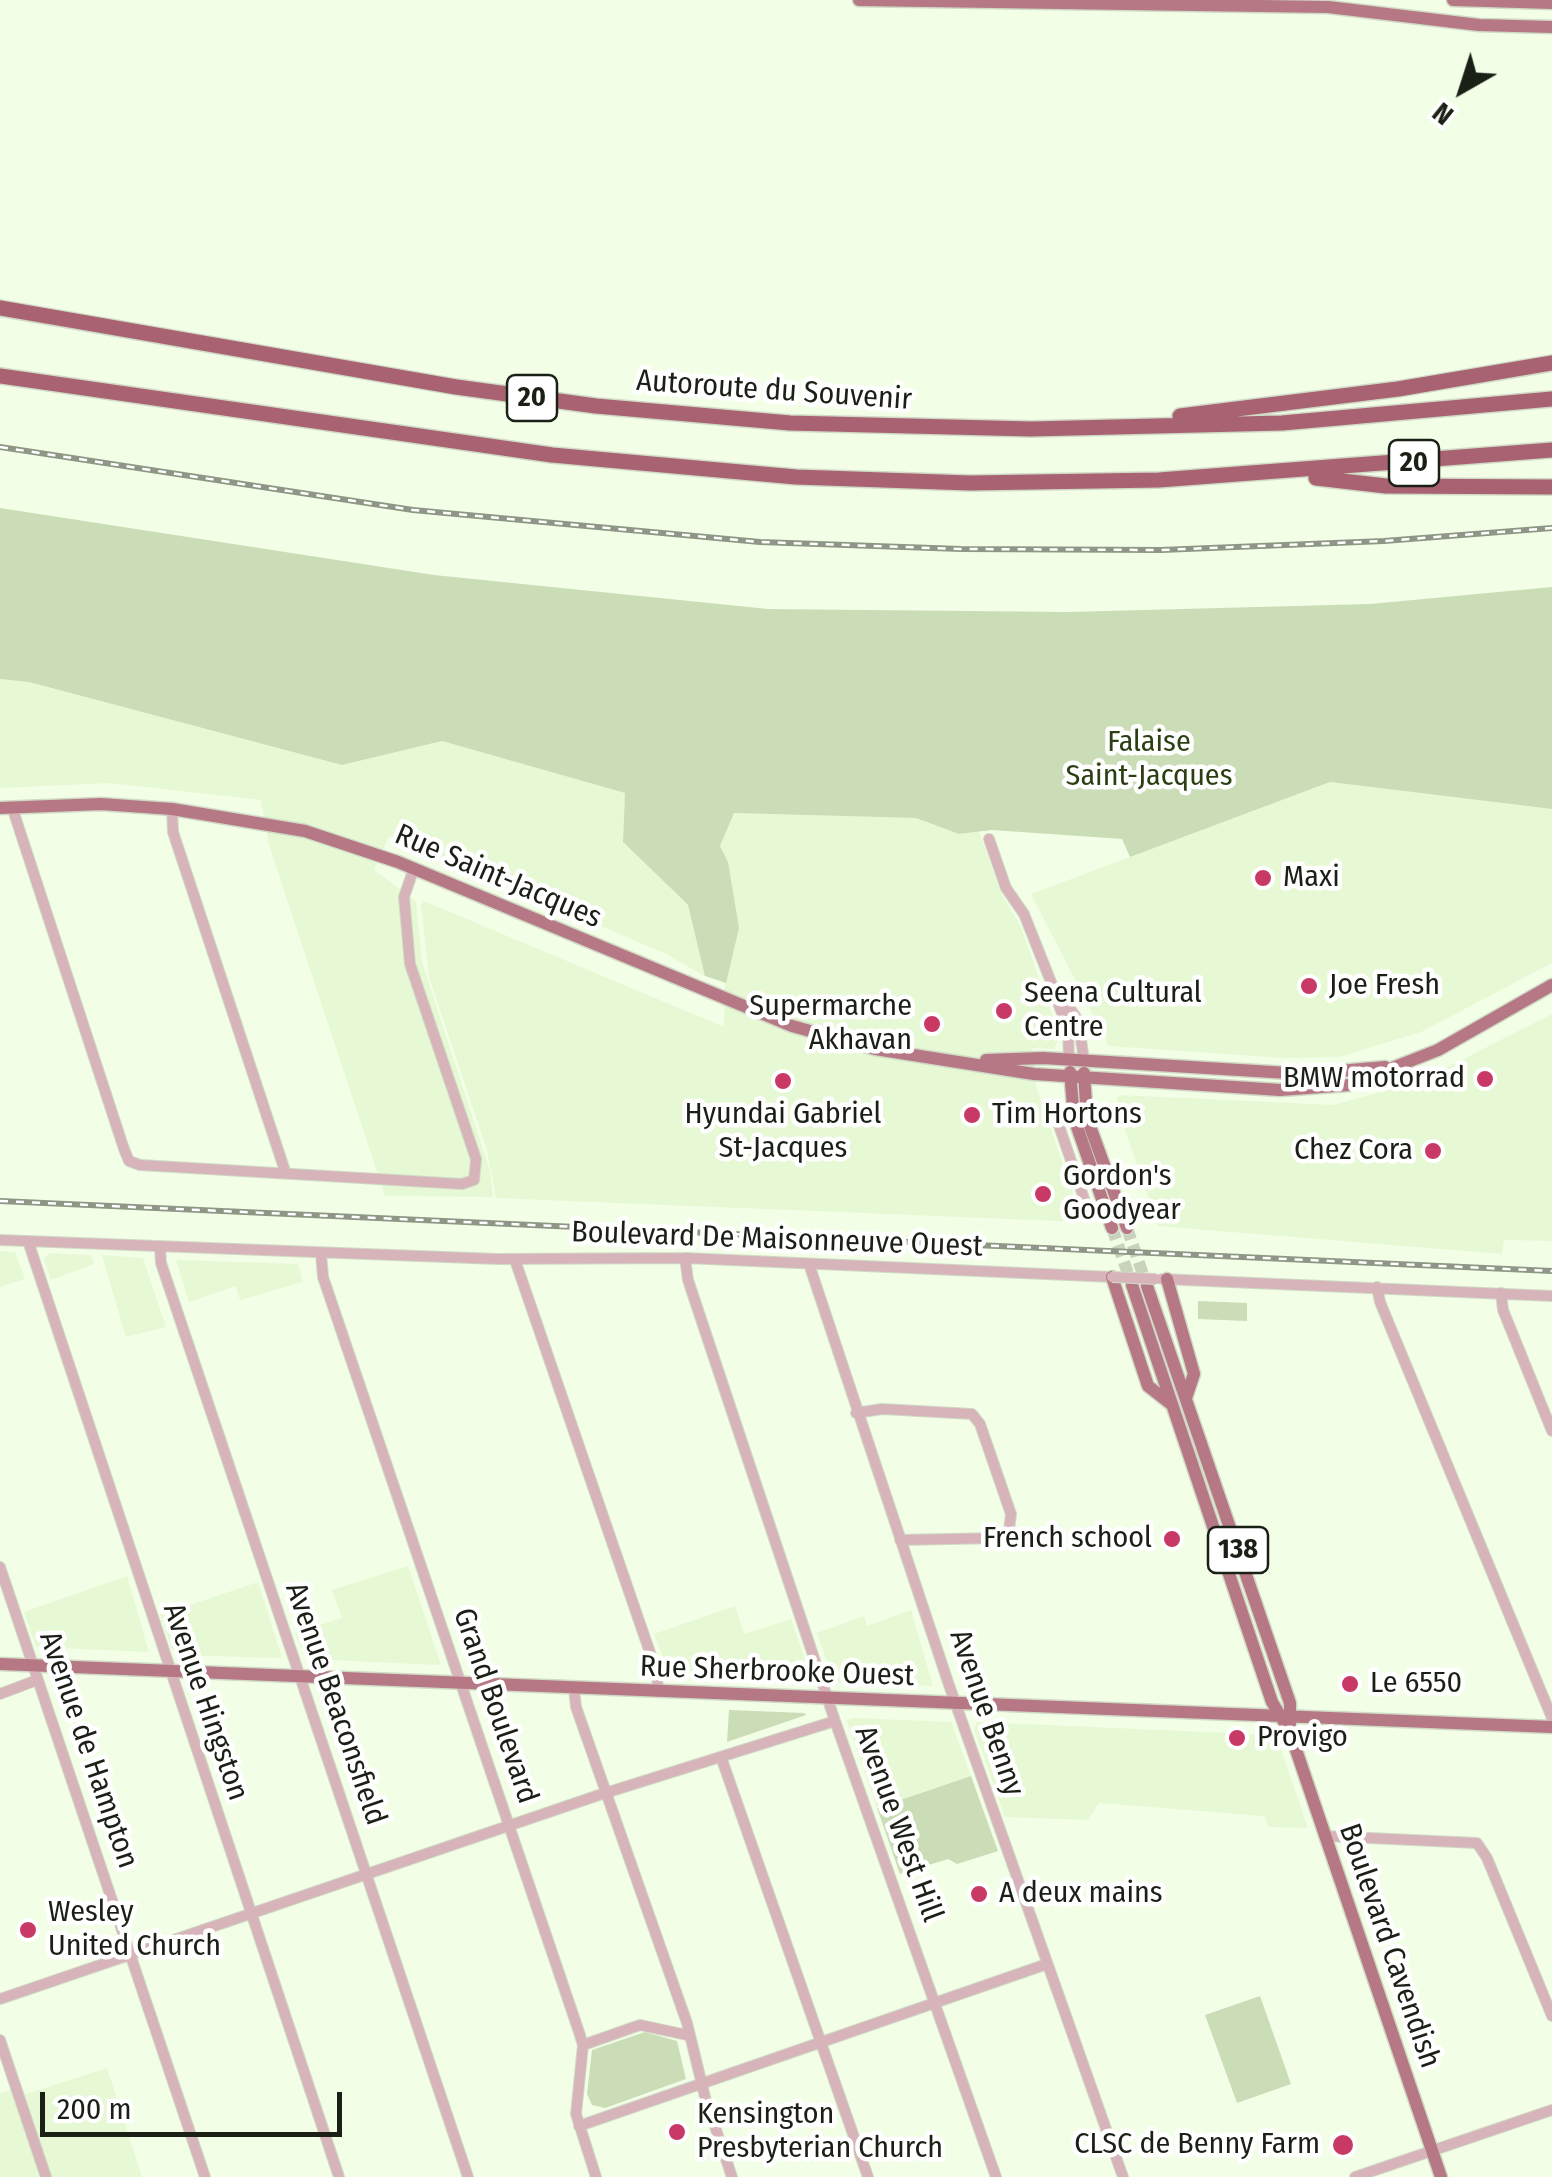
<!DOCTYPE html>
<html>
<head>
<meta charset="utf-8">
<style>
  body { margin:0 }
  #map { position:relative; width:1552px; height:2177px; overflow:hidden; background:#f3fee7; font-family:"Fira Sans Condensed",sans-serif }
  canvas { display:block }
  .north { position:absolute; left:1412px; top:40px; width:100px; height:100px; -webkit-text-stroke:8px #fff; paint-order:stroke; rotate:219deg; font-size:28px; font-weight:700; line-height:40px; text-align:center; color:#1b2016 }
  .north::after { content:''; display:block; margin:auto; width:35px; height:45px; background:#1b2016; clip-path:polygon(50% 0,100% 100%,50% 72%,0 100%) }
  .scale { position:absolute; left:40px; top:2092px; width:302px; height:45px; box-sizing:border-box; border:5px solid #1b2016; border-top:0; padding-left:12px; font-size:30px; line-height:35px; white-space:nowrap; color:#1b2016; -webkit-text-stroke:8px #fff; paint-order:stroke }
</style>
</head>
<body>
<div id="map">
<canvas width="1552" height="2177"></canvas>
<div class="north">N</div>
<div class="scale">200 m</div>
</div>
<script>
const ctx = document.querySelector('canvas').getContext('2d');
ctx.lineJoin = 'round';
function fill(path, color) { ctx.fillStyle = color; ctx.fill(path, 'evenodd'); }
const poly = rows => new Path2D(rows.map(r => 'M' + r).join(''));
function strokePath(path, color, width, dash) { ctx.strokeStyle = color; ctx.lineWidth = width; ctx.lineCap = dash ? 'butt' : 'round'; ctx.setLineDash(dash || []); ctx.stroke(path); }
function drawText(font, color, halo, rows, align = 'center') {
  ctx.font = font + ' "Fira Sans Condensed",sans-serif'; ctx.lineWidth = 9; ctx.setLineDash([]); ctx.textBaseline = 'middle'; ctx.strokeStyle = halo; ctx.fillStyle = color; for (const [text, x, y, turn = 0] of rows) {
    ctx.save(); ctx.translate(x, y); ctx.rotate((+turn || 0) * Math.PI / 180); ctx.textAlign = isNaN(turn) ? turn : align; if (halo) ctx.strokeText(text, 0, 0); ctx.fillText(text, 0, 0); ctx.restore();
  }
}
const built = poly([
  [0,679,29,682,342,765,442,741,625,793,623,842,688,906,707,971,705,976,664,953,389,836,374,870,416,901,422,962,490,1171,493,1197,385,1196,269,845,261,800,110,783,0,788],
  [1330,782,1552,809,1552,963,1421,1032,1339,1057,1285,1058,1109,1046,1031,894],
  [733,813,916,818,959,834,979,832,1001,893,1020,925,1060,1036,1054,1049,1032,1048,1036,1086,1083,1222,496,1198,487,1150,429,977,421,905,424,901,724,1027,728,862,720,846],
  [1552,1014,1552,1241,1504,1240,1502,1254,1158,1226,1116,1103,1119,1095,1333,1105,1418,1082],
  [0,1251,15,1252,25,1279,0,1287],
  [49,1253,91,1255,94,1264,51,1280,44,1259],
  [102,1255,143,1258,166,1327,126,1337],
  [176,1260,298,1264,303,1282,240,1300,236,1286,189,1302],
  [408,1566,441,1665,306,1659,295,1633,342,1618,332,1590],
  [127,1576,149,1652,36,1647,24,1612],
  [258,1582,282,1658,179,1655,172,1650,160,1615],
  [735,1606,744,1634,791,1619,811,1676,809,1682,671,1677,654,1634],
  [911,1610,933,1686,834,1682,817,1633,864,1616,867,1626],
  [852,1718,951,1722,971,1776,877,1808,849,1728,847,1720],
  [977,1722,1276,1735,1308,1828,1269,1827,1264,1816,1099,1803,1088,1820,1005,1817,974,1729],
  [107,2068,142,2177,0,2177,0,2093,14,2089,17,2097]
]);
const green = poly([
  [0,508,434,575,768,609,1068,612,1370,604,1552,587,1552,809,1330,782,1130,857,1122,839,992,830,959,834,916,818,734,813,720,846,728,862,739,928,726,983,705,976,688,905,623,842,625,793,442,741,342,765,29,682,0,679],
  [1198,1301,1247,1303,1247,1321,1198,1319],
  [729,1710,804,1713,806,1715,727,1742],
  [971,1776,998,1851,957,1864,948,1859,900,1874,877,1808],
  [1260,1996,1291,2084,1237,2103,1205,2015],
  [645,2032,677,2041,686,2079,605,2108,592,2105,587,2094,592,2050]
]);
const majorTunnel = poly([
  [1112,1228,1132,1285],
  [1127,1228,1147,1286]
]);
const minor = poly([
  [12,807,124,1149,129,1161,140,1165,462,1184,474,1180,476,1159,410,964,404,897,414,868],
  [172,809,173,832,285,1171],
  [989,839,1006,888,1024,914,1051,982,1068,1031,1069,1059],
  [1055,987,1078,1020,1084,1060],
  [1073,1108,1056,1117,1090,1216],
  [0,1240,497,1259,685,1258,1112,1277],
  [28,1241,339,2177],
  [160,1247,161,1263,468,2177],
  [321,1254,323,1277,579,2032,583,2045,576,2114,596,2177],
  [685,1258,688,1280,835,1721,996,2177],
  [515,1260,657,1673,658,1692],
  [809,1264,949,1685,1123,2177],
  [1162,1279,1552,1296],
  [1377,1287,1380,1302,1552,1718],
  [1501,1293,1503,1310,1552,1431],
  [856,1413,882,1409,972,1414,980,1424,1011,1514,1009,1530,998,1538,900,1540],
  [0,1567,205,2177],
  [574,1689,576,1707,687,2023,705,2097,732,2177],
  [0,1694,37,1680],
  [721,1757,868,2177],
  [1326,1836,1477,1843,1487,1858,1552,2016],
  [0,1999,599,1795,835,1721],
  [0,2040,46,2177],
  [583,2045,640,2025,687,2035],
  [579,2126,1047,1964],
  [1355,2177,1552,2110]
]);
const major = poly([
  [859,0,1328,7,1479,25,1552,27],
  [1453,0,1552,3],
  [0,808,101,804,172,809,305,831,398,862,792,1026,875,1049,1034,1074,1280,1090,1349,1085,1438,1050,1552,985],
  [986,1060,1043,1058,1305,1074,1385,1067],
  [1070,1072,1074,1118,1112,1228],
  [1084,1073,1087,1118,1127,1228],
  [1112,1277,1148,1386,1171,1404],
  [1167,1279,1194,1374,1186,1398],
  [1132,1285,1272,1702,1290,1732,1441,2177],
  [1147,1286,1290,1703,1290,1724],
  [0,1664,1552,1727]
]);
const highway = poly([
  [0,308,456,387,596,406,790,423,1031,429,1282,423,1552,399],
  [0,376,552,455,796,477,970,483,1159,480,1552,450],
  [1180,416,1398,389,1552,363],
  [1316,478,1386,486,1552,487]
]);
const rail = poly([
  [0,447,413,510,760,542,961,549,1161,550,1384,541,1552,528],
  [0,1201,1552,1271]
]);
const minorBridge = poly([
  [1112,1277,1156,1279]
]);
const markers = [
  [1263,878,10,"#c83a65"],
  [1309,986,10,"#c83a65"],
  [1004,1011,10,"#c83a65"],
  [932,1024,10,"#c83a65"],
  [1485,1079,10,"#c83a65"],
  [783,1081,10,"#c83a65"],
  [972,1115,10,"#c83a65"],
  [1433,1151,10,"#c83a65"],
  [1043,1194,10,"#c83a65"],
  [1172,1539,10,"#c83a65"],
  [1350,1684,10,"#c83a65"],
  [1237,1738,10,"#c83a65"],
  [979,1894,10,"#c83a65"],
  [28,1930,10,"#c83a65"],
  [677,2132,10,"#c83a65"],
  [1343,2145,12,"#c83a65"]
];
const shields = [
  [532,398,50],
  [1414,463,50],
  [1238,1550,60]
];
const shieldNames = [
  ["20",532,398],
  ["20",1414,463],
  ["138",1238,1550]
];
const streetNames = [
  ["Autoroute du Souvenir",774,391,4],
  ["Rue Saint-Jacques",498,877,23],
  ["Boulevard De Maisonneuve Ouest",777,1240,2],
  ["Rue Sherbrooke Ouest",777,1672,2],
  ["Avenue Hingston",205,1702,71],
  ["Avenue Beaconsfield",335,1704,71],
  ["Grand Boulevard",495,1706,71],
  ["Avenue Benny",986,1713,71],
  ["Avenue de Hampton",88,1750,71],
  ["Avenue West Hill",898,1824,70],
  ["Boulevard Cavendish",1389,1946,71]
];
const parkNames = [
  ["Falaise",1149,743],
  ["Saint-Jacques",1149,777]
];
const poiNames = [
  ["Maxi",1283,878],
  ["Joe Fresh",1329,986],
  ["Seena Cultural",1024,994],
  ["Centre",1024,1028],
  ["Supermarche",912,1007,"right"],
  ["Akhavan",912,1041,"right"],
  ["BMW motorrad",1465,1079,"right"],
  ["Hyundai Gabriel",783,1115,"center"],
  ["St-Jacques",783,1149,"center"],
  ["Tim Hortons",992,1115],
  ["Chez Cora",1413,1151,"right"],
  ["Gordon's",1063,1177],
  ["Goodyear",1063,1211],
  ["French school",1152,1539,"right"],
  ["Le 6550",1370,1684],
  ["Provigo",1257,1738],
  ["A deux mains",999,1894],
  ["Wesley",48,1913],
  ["United Church",48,1947],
  ["Kensington",697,2115],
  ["Presbyterian Church",697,2149],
  ["CLSC de Benny Farm",1320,2145,"right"]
];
fill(built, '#e6f8d4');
fill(green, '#caddb7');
strokePath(majorTunnel, '#c8d2bd', 12, [12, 6]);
strokePath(minor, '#d0dac6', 12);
strokePath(major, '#d0dac6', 15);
strokePath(highway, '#d0dac6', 18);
strokePath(minor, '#d7b4ba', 10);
strokePath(major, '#b57884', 12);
strokePath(highway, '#a86271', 15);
strokePath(rail, '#8e9685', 6);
strokePath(rail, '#fff', 2.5, [8]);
strokePath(minorBridge, '#d0dac6', 12, []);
strokePath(minorBridge, '#d7b4ba', 10);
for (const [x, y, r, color] of markers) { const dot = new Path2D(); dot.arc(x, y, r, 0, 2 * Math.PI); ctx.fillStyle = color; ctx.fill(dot); strokePath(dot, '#fff', 4); }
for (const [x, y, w] of shields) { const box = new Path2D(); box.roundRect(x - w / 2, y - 23, w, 46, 8); ctx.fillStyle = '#fff'; ctx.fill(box); strokePath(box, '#1b2016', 2.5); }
drawText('bold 28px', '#1b2016', null, shieldNames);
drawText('30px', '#1b2016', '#fff', streetNames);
drawText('30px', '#2c3f12', '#fff', parkNames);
drawText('30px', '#1b2016', '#fff', poiNames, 'left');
</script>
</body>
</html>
